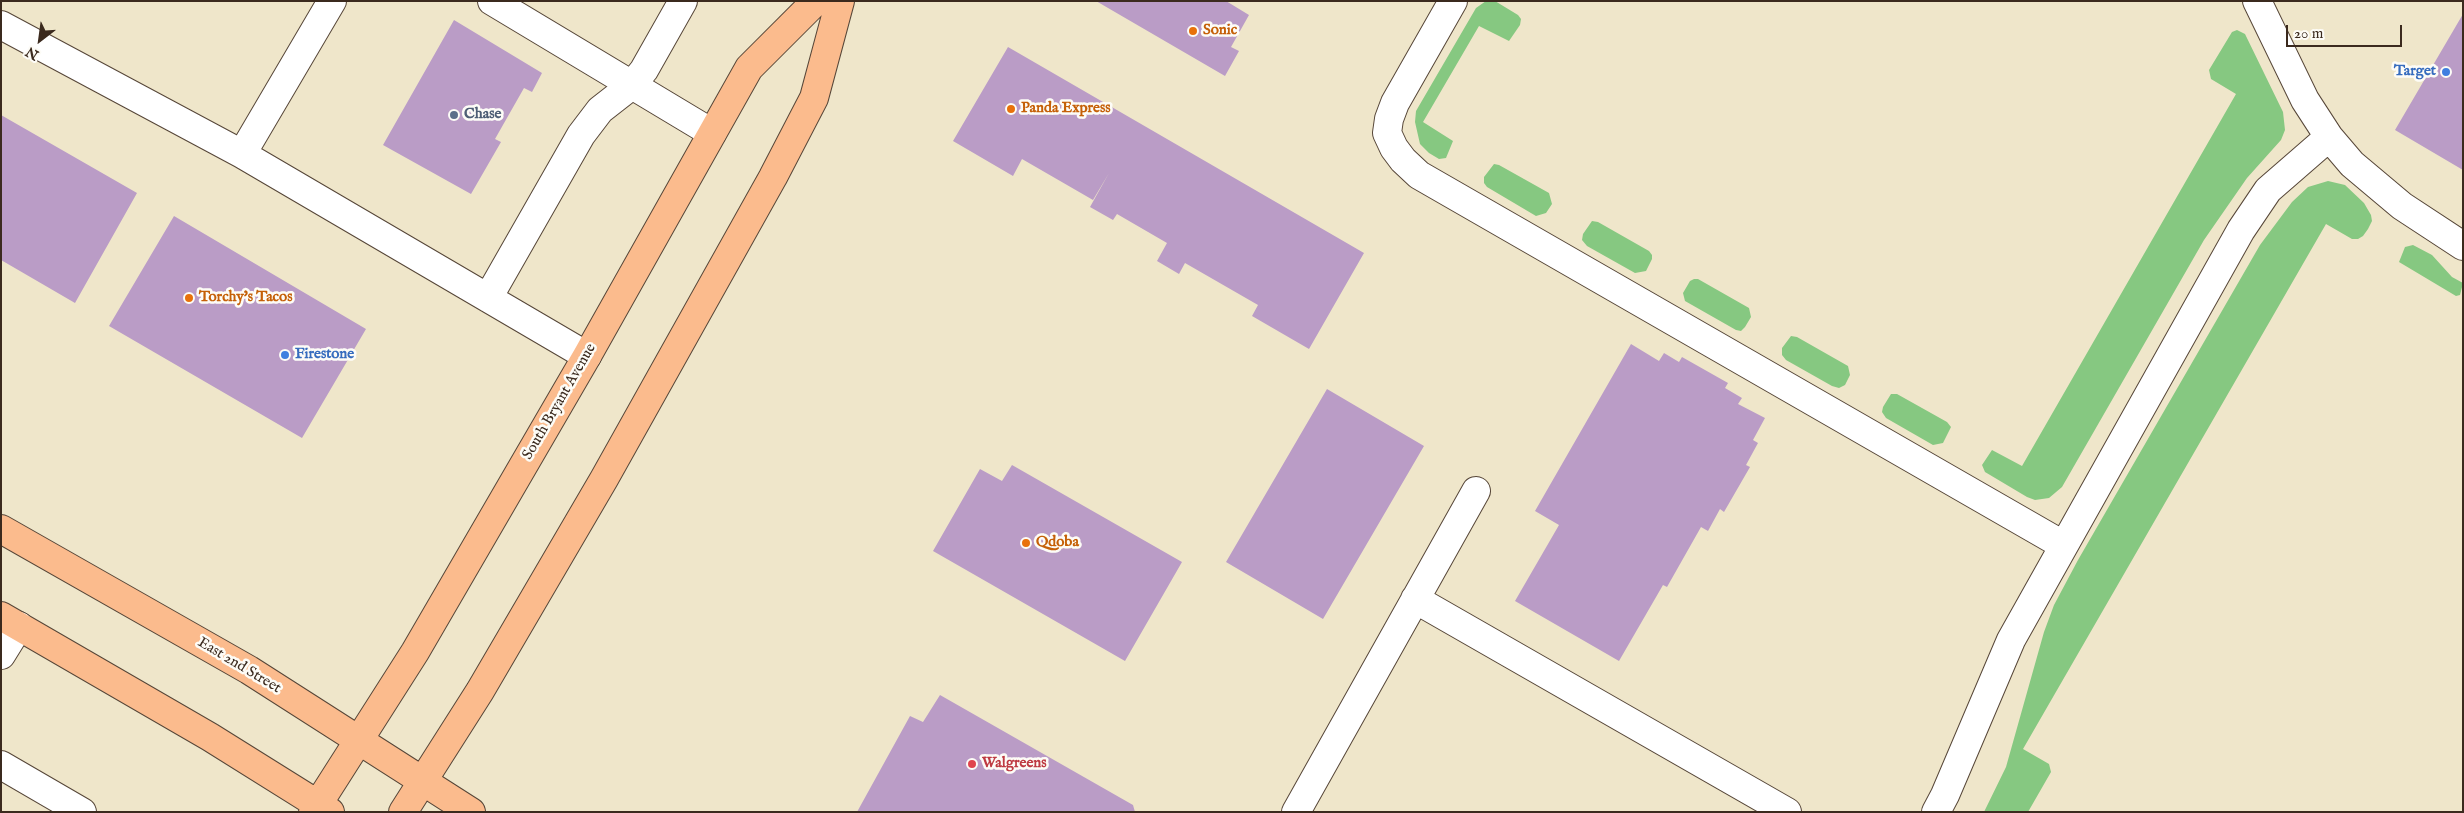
<!DOCTYPE html>
<html>
<head>
<meta charset="utf-8">
<style>
  body { margin:0 }
  #map { position:relative; width:2464px; height:813px; overflow:hidden; background:#efe6ca; font-family:"IM FELL English",serif }
  canvas { display:block }
  .frame { position:absolute; inset:0; border:2px solid #3b2a1e; pointer-events:none }
  .north { position:absolute; left:15px; top:15px; width:50px; height:50px; -webkit-text-stroke:4px #fdfcf7; paint-order:stroke; rotate:210deg; font-size:14px; font-weight:700; line-height:20px; text-align:center; color:#3b2a1e }
  .north::after { content:''; display:block; margin:auto; width:18px; height:22px; background:#3b2a1e; clip-path:polygon(50% 0,100% 100%,50% 72%,0 100%) }
  .scale { position:absolute; left:2286px; top:25px; width:116px; height:22px; box-sizing:border-box; border:2px solid #3b2a1e; border-top:0; padding-left:6px; font-size:15px; line-height:18px; white-space:nowrap; color:#3b2a1e; -webkit-text-stroke:4px #fdfcf7; paint-order:stroke }
</style>
</head>
<body>
<div id="map">
<canvas width="2464" height="813"></canvas>
<div class="frame"></div>
<div class="north">N</div>
<div class="scale">20 m</div>
</div>
<script>
const ctx = document.querySelector('canvas').getContext('2d');
ctx.lineJoin = 'round';
function fill(path, color) { ctx.fillStyle = color; ctx.fill(path, 'evenodd'); }
const poly = rows => new Path2D(rows.map(r => 'M' + r).join(''));
function strokePath(path, color, width, dash) { ctx.strokeStyle = color; ctx.lineWidth = width; ctx.lineCap = dash ? 'butt' : 'round'; ctx.setLineDash(dash || []); ctx.stroke(path); }
function drawText(font, color, halo, rows, align = 'center') {
  ctx.font = font + ' "IM FELL English",serif'; ctx.lineWidth = 5; ctx.setLineDash([]); ctx.textBaseline = 'middle'; ctx.strokeStyle = halo; ctx.fillStyle = color; for (const [text, x, y, turn = 0] of rows) {
    ctx.save(); ctx.translate(x, y); ctx.rotate((+turn || 0) * Math.PI / 180); ctx.textAlign = isNaN(turn) ? turn : align; if (halo) ctx.strokeText(text, 0, 0); ctx.fillText(text, 0, 0); ctx.restore();
  }
}
const green = poly([
  [1486,1,1495,1,1518,15,1521,19,1520,25,1509,41,1479,26,1423,122,1453,141,1446,158,1439,159,1429,153,1420,144,1415,122,1416,111,1476,8],
  [2237,30,2245,34,2283,112,2285,130,2281,140,2247,178,2204,240,2062,487,2049,498,2035,500,2027,497,1985,472,1982,465,1992,450,2022,466,2236,94,2211,79,2209,70,2232,32],
  [1494,164,1499,165,1549,193,1552,204,1546,213,1536,216,1487,187,1484,183,1484,177],
  [2328,181,2345,185,2364,203,2371,215,2372,221,2368,229,2363,236,2358,239,2352,239,2326,224,2023,749,2049,764,2051,772,2028,812,1984,812,2006,767,2044,632,2054,605,2078,560,2260,245,2292,202,2308,187],
  [1592,221,1598,222,1649,251,1652,255,1652,259,1646,271,1635,273,1587,246,1582,240,1583,234],
  [2413,245,2432,255,2452,277,2463,283,2460,295,2456,296,2399,262,2405,247],
  [1694,279,1698,279,1749,308,1751,317,1745,327,1741,331,1736,330,1685,301,1683,293,1690,281],
  [1791,336,1797,337,1848,366,1850,375,1845,385,1839,388,1832,386,1786,360,1782,355,1782,348],
  [1891,394,1897,394,1947,422,1951,427,1943,443,1933,445,1886,418,1882,412,1883,407]
]);
const building = poly([
  [1096,1,1226,1,1249,15,1231,47,1239,51,1225,76],
  [2463,14,2463,170,2395,130],
  [454,20,542,73,532,92,524,88,495,139,501,142,471,194,383,145],
  [1008,47,1364,253,1309,349,1252,316,1258,305,1185,263,1179,274,1157,261,1167,243,1117,214,1113,220,1090,207,1109,173,1093,200,1022,159,1013,176,953,141],
  [1,115,137,193,75,303,1,260],
  [174,216,366,329,302,438,109,326],
  [1631,344,1659,361,1664,353,1679,362,1682,357,1728,383,1725,388,1742,398,1738,404,1765,418,1753,440,1758,443,1746,465,1750,467,1724,512,1720,509,1708,531,1701,527,1667,587,1663,585,1619,661,1515,601,1559,525,1535,511],
  [1327,389,1424,446,1323,619,1226,562],
  [1012,465,1182,562,1125,661,933,551,980,469,1002,481],
  [940,695,1133,805,1135,812,857,812,910,716,923,722]
]);
const minor = poly([
  [492,1,712,133],
  [1453,1,1395,103,1389,119,1387,133,1394,148,1403,160,1419,175,2063,545],
  [2257,1,2305,100,2329,137,2352,164,2402,206,2463,246],
  [1,25,242,154,332,1],
  [242,154,587,356],
  [488,298,581,135,600,110,632,85,644,70,683,1],
  [1415,599,1787,812],
  [1,655,19,626],
  [1,765,82,812],
  [1296,812,1476,491],
  [1936,812,1945,795,2011,640,2241,230,2268,190,2329,137]
]);
const major = poly([
  [1,529,249,670,471,812],
  [1,616,210,737,330,812],
  [313,812,415,652,587,356,749,68,816,1],
  [403,812,480,691,604,479,773,177,814,98,840,1]
]);
const markers = [
  [1193,31,5,"#e8710a"],
  [2446,72,5,"#3f7fe0"],
  [1011,109,5,"#e8710a"],
  [454,115,5,"#5c6f8a"],
  [189,298,5,"#e8710a"],
  [285,355,5,"#3f7fe0"],
  [1026,543,5,"#e8710a"],
  [972,764,5,"#e0444e"]
];
const foodNames = [
  ["Sonic",1203,31],
  ["Panda Express",1021,109],
  ["Torchy's Tacos",199,298],
  ["Qdoba",1036,543]
];
const shopNames = [
  ["Target",2436,72],
  ["Firestone",295,355,"left"]
];
const serviceNames = [
  ["Chase",464,115]
];
const streetNames = [
  ["South Bryant Avenue",560,402,-60],
  ["East 2nd Street",239,666,31]
];
const healthNames = [
  ["Walgreens",982,764]
];
fill(green, '#86c881');
fill(building, '#ba9cc6');
strokePath(minor, '#564638', 30);
strokePath(major, '#564638', 30);
strokePath(minor, '#fff', 28);
strokePath(major, '#fbbb8d', 28);
for (const [x, y, r, color] of markers) { const dot = new Path2D(); dot.arc(x, y, r, 0, 2 * Math.PI); ctx.fillStyle = color; ctx.fill(dot); strokePath(dot, '#fdfcf7', 2); }
drawText('bold 15px', '#c56008', '#fdfcf7', foodNames, 'left');
drawText('bold 15px', '#366cbe', '#fdfcf7', shopNames, 'right');
drawText('bold 15px', '#4e5e75', '#fdfcf7', serviceNames, 'left');
drawText('15px', '#3b2a1e', '#fdfcf7', streetNames);
drawText('bold 15px', '#be3a42', '#fdfcf7', healthNames, 'left');
</script>
</body>
</html>
